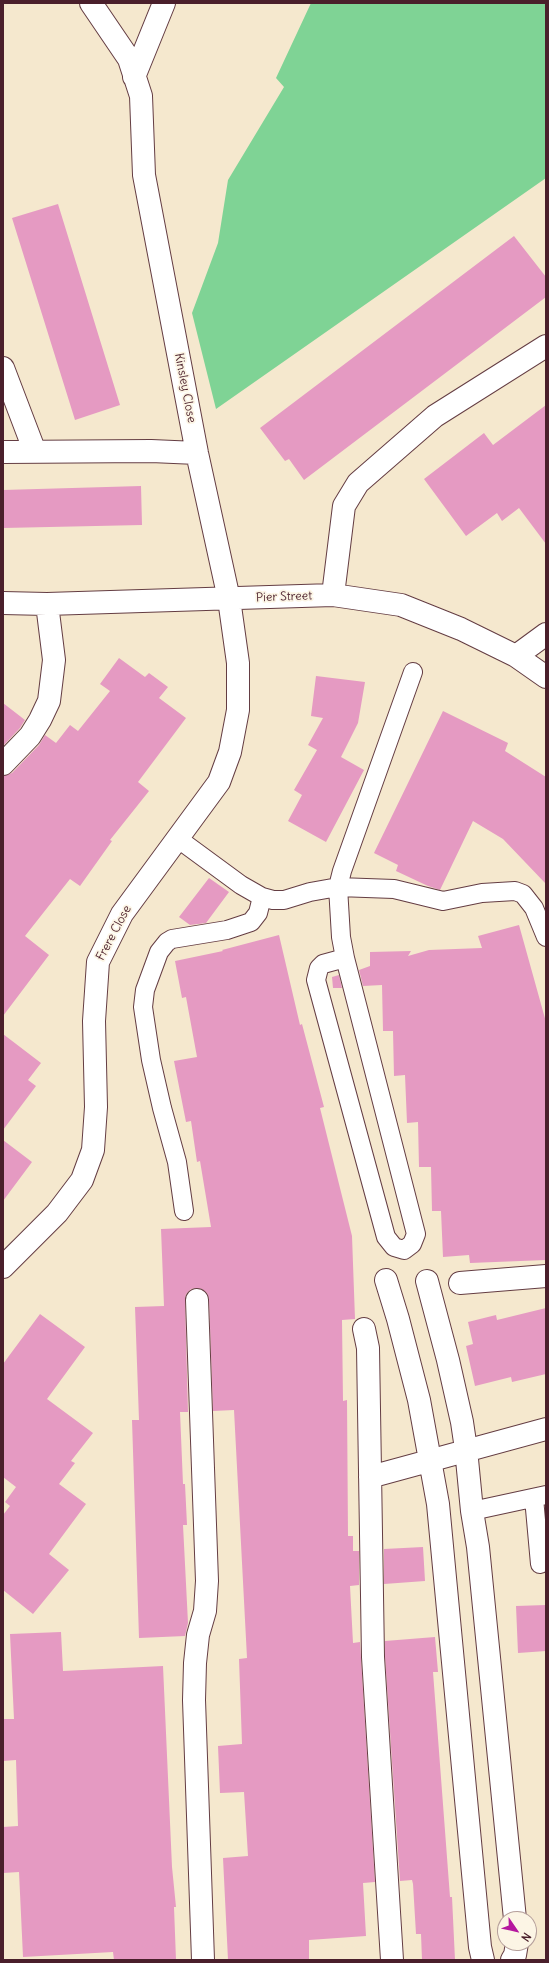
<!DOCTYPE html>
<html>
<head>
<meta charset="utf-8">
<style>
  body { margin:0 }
  #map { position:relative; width:549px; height:1963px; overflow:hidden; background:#f5e8ce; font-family:Delius,sans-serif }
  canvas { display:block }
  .frame { position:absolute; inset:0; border:4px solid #4a1f2b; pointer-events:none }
  .north { position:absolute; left:497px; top:1911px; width:40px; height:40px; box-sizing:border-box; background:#fcf5e5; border:1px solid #b59f9b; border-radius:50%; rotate:124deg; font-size:11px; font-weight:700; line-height:16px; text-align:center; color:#4a1f2b }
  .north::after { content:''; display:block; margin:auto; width:14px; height:18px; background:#b5179e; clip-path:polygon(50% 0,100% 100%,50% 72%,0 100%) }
</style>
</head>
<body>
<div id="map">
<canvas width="549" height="1963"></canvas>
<div class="frame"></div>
<div class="north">N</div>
</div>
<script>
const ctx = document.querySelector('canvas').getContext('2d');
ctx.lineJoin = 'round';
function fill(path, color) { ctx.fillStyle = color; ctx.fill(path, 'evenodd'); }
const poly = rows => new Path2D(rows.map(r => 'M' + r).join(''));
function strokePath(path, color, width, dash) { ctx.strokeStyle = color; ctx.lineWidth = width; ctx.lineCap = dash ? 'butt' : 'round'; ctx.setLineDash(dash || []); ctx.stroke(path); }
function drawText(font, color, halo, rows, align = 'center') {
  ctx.font = font + ' Delius,sans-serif'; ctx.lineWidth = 3.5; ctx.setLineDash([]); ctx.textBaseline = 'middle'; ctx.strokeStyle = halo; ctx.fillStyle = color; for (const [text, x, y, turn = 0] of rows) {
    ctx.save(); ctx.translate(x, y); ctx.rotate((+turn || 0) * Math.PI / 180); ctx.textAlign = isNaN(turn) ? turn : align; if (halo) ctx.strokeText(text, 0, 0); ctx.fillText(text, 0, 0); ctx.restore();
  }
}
const green = poly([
  [311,3,546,3,546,178,216,409,192,313,218,243,228,180,284,87,276,78]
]);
const building = poly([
  [58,204,120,405,75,420,12,218],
  [514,236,546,277,546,297,304,480,289,459,285,461,260,428],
  [546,405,546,544,519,508,502,521,497,513,466,536,424,479,484,433,493,445],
  [141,486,142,525,3,528,3,490],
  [119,658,145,677,149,673,168,687,159,698,186,718,138,782,149,791,110,840,112,841,80,886,70,879,25,936,49,955,3,1016,3,776,12,773,39,745,45,735,56,743,70,725,78,731,110,691,100,684],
  [316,676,365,682,358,723,341,757,364,770,326,842,288,821,302,795,294,790,317,750,308,745,323,718,311,716],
  [3,703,25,720,20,728,3,746],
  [443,711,508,743,505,751,546,777,546,884,503,839,473,821,440,890,428,886,396,871,398,865,374,853],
  [209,878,229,892,206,923,190,925,179,917],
  [519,925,546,1022,546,1260,470,1263,469,1255,443,1257,441,1211,432,1211,431,1167,419,1167,418,1122,407,1123,405,1075,394,1076,393,1031,383,1031,382,985,363,986,359,970,370,966,370,952,411,951,408,956,429,950,482,948,478,936],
  [279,935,300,1025,302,1024,324,1107,320,1108,352,1236,355,1319,342,1320,343,1401,347,1400,348,1536,353,1536,353,1551,359,1551,359,1585,350,1586,353,1643,360,1642,375,1882,363,1883,366,1936,309,1940,309,1960,228,1960,223,1858,248,1856,244,1792,220,1793,218,1746,242,1744,239,1659,247,1658,234,1410,213,1411,209,1299,207,1293,202,1289,196,1288,191,1289,186,1294,185,1300,188,1412,180,1412,183,1484,185,1484,187,1525,183,1525,188,1623,185,1636,139,1638,132,1420,139,1420,135,1307,164,1306,161,1229,211,1227,200,1161,197,1162,191,1121,186,1122,174,1061,197,1057,186,997,182,998,175,961,223,951,222,950],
  [339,975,342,988,333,988,332,977],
  [3,1034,41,1063,28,1080,36,1086,3,1130],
  [3,1140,32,1162,3,1201],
  [546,1308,546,1374,512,1382,511,1377,475,1386,466,1346,473,1344,468,1322,496,1315,497,1320],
  [40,1314,85,1347,47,1399,93,1433,71,1461,75,1463,59,1484,86,1504,49,1554,69,1570,33,1614,3,1590,3,1515,10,1506,5,1502,16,1487,3,1477,3,1364],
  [423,1547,425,1581,384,1584,384,1549],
  [546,1605,546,1651,518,1653,516,1606],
  [61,1632,63,1671,163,1666,172,1867,176,1907,174,1907,176,1960,114,1960,113,1952,23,1957,19,1872,3,1873,3,1827,18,1826,16,1760,3,1761,3,1719,14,1719,10,1634],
  [435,1637,438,1672,433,1672,450,1897,452,1897,455,1960,422,1960,421,1934,416,1934,413,1884,412,1880,400,1881,385,1657,385,1641]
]);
const service = poly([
  [177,838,241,885,262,897,273,900,284,900,310,892,338,887,394,889,443,901,482,893,515,891,523,894,534,908,546,937],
  [345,958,323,964,319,968,316,980,386,1237,394,1247,404,1250,412,1244,416,1234,345,958,341,937,338,887,342,871,413,672],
  [184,1211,177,1162,162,1108,151,1060,143,1007,145,990,159,952,167,942,172,939,227,930,251,922,258,913,262,897],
  [534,1498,540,1564],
  [472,1511,546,1495]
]);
const minor = poly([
  [134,77,164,3],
  [3,368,35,452],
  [3,452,151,451,197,453],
  [333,595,344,506,358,483,435,416,546,346],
  [3,603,47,604,333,595,401,605,461,629,516,656,546,677],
  [516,656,546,634],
  [3,764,30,736,40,720,49,701,54,660,47,604],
  [3,1267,57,1213,82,1180,93,1150,96,1107,94,1021,98,962,122,914,219,782,230,752,238,710,238,663,229,599,197,453,144,175,141,96,129,59,91,3],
  [386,1280,398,1319,419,1400,438,1504,480,1947,483,1960],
  [427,1281,448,1360,462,1422,466,1449,472,1511,478,1547,515,1919],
  [460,1283,546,1276],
  [197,1300,207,1581,205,1611,198,1635,195,1663,194,1700,203,1960],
  [364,1329,368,1348,373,1657,392,1960],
  [370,1477,546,1429],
  [512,1960,515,1955,517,1943]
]);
const streetNames = [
  ["Kinsley Close",185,388,79],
  ["Pier Street",284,597,-2],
  ["Frere Close",114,933,-62]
];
fill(green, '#7fd395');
fill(building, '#e59ac2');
strokePath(service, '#643d43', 20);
strokePath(minor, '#643d43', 24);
strokePath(service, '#fff', 18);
strokePath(minor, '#fff', 22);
drawText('12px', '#4a1f2b', '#fcf5e5', streetNames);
</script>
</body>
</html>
